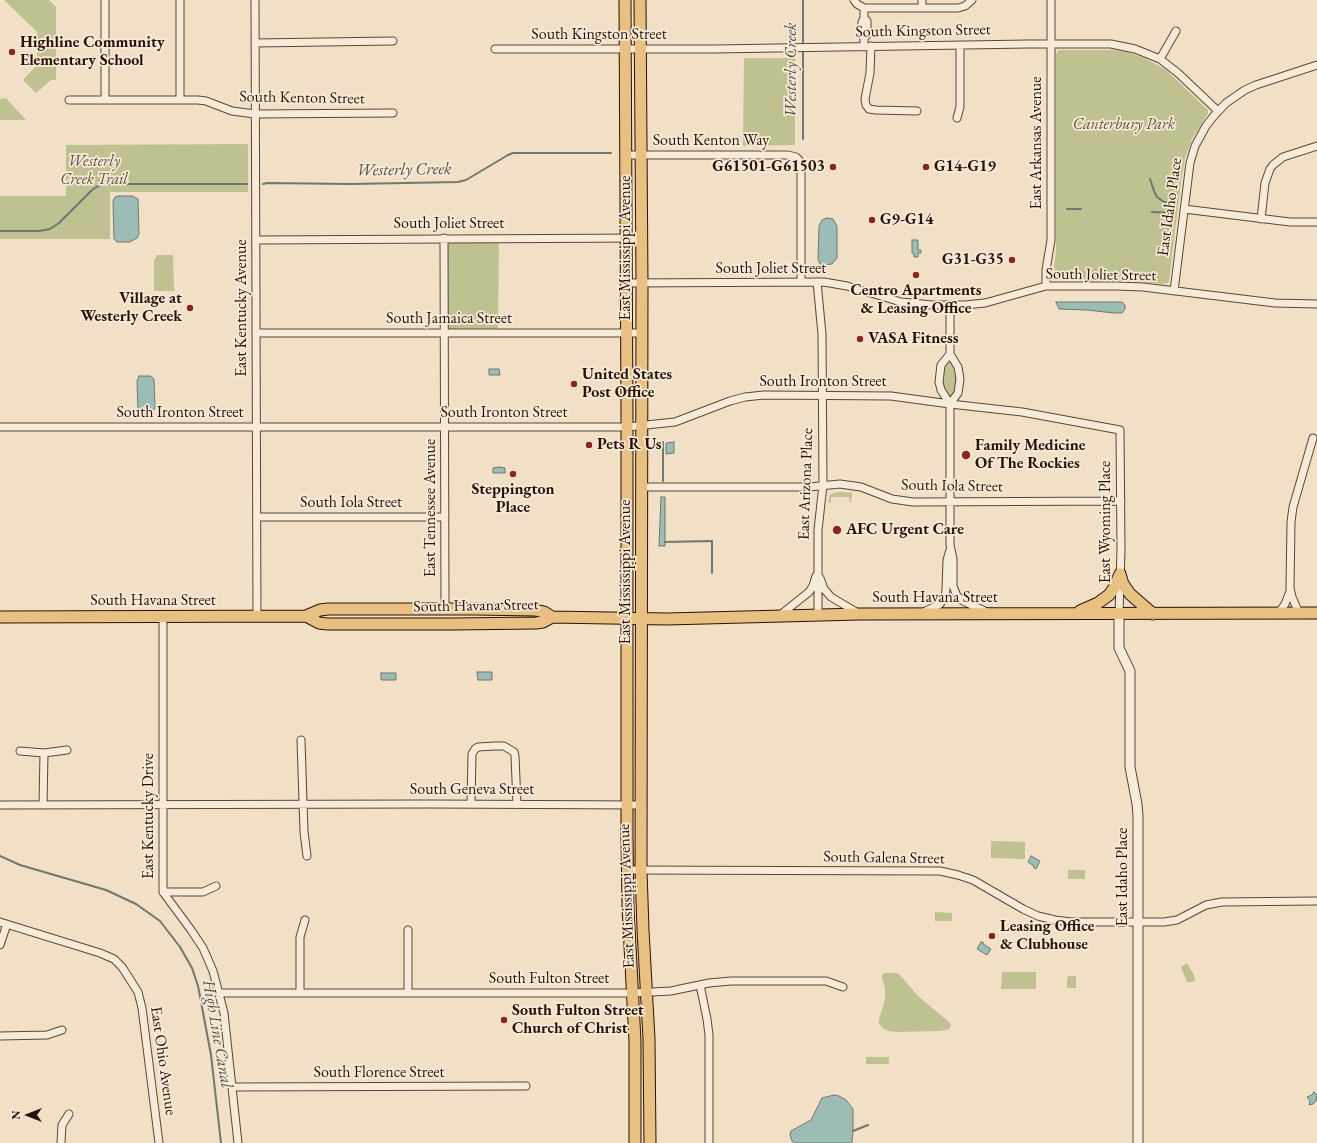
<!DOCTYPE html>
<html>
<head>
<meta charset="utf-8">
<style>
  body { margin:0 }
  #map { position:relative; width:1317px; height:1143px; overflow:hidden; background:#f1e0c5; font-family:"EB Garamond",serif }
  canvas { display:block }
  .north { position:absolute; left:8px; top:1095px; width:40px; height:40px; -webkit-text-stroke:3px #f6ebd9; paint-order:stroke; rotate:270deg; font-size:11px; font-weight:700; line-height:16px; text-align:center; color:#2d1003 }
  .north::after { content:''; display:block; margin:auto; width:14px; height:18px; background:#2d1003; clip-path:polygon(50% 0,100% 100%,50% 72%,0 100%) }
</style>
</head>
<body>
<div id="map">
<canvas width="1317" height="1143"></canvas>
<div class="north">N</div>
</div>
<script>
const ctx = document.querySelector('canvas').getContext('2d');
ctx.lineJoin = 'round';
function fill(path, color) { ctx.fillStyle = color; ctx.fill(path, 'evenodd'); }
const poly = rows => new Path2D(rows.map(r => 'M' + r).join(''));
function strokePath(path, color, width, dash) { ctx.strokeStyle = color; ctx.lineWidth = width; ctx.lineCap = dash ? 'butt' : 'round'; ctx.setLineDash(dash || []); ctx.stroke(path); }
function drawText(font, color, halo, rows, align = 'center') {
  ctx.font = font + ' "EB Garamond",serif'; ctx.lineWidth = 3.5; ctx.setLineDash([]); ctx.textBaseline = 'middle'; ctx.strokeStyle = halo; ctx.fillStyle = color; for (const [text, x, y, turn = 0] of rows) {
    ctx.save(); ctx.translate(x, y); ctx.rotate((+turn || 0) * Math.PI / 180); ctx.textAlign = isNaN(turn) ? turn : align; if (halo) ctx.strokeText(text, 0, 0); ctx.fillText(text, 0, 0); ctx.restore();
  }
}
const green = poly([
  [4,0,49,0,56,7,56,80,51,80,36,93,23,80,37,65,37,32],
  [1059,50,1115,50,1127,52,1144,58,1165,69,1208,110,1208,114,1192,139,1185,158,1181,182,1169,281,1168,283,1162,284,1126,281,1068,280,1061,280,1055,275,1054,267,1056,251,1056,54],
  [744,58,795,58,795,145,743,146],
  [6,98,15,108,26,120,0,120,0,99],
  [248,144,248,192,110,192,110,239,0,239,0,196,66,196,66,145],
  [499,242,498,330,448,330,447,243],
  [157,255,173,255,174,291,154,291,154,261],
  [950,354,960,379,950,404,945,397,939,373],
  [840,492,852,493,851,501,850,503,849,497,831,497,831,503,828,502,830,495,833,493],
  [991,841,1025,842,1025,859,991,858],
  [1068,870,1085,870,1085,879,1068,879],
  [935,912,952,913,952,921,935,921],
  [1187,963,1194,975,1195,981,1193,981,1193,982,1187,982,1181,967],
  [1002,972,1036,972,1036,989,1001,989],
  [884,973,896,973,899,974,918,996,948,1021,951,1025,950,1028,947,1030,940,1031,897,1032,888,1031,883,1028,879,1024,879,1019,885,999,885,988,882,979,882,975],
  [1068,976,1076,976,1076,988,1067,988,1067,979],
  [866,1057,889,1057,889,1064,866,1064]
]);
const water = poly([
  [119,196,133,196,138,199,139,234,137,238,130,242,117,242,114,239,113,201,115,197,119,196],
  [827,218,833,219,837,226,837,258,832,264,822,265,820,264,818,259,819,226,822,220,827,218],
  [912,240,918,240,918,250,921,250,921,253,918,253,918,257,914,257,914,254,912,253,912,240],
  [1056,302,1122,302,1125,305,1125,309,1122,313,1114,313,1087,310,1059,309,1056,302],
  [489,369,499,369,500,375,489,375,489,369],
  [139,376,151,376,154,379,155,408,149,416,141,415,138,411,137,381,139,376],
  [674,442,674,453,666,454,666,443,674,442],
  [499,467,505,468,505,473,493,473,493,468,499,467],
  [661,497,665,497,665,546,659,546,661,497],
  [477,672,492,672,492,680,478,680,477,672],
  [381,673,396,673,396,680,381,680,381,673],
  [1031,856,1040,861,1036,869,1033,867,1034,866,1028,862,1031,856],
  [981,942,984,943,983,944,991,949,987,955,977,949,981,942],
  [1314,1092,1317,1095,1316,1101,1313,1104,1309,1105,1310,1101,1307,1097,1312,1095,1314,1092],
  [834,1095,839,1096,846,1100,853,1109,853,1131,852,1143,795,1143,792,1141,790,1135,791,1131,811,1120,822,1098,834,1095]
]);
const stream = poly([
  [803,0,803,139],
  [1150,179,1154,191,1157,197,1164,202,1177,202],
  [263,184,267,183,351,184,458,182,466,180,508,155,513,153,611,153],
  [1067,209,1081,209],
  [1152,212,1175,213],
  [0,231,39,231,50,229,59,223,92,190,98,186,104,184,247,184],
  [663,442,663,481],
  [665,542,712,541,712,573],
  [0,856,20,865,106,890,136,904,160,921,180,947,192,968,198,986,211,1055,221,1143],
  [853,1131,868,1125]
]);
const minor = poly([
  [105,0,105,100],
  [180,0,180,100],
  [255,0,257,616],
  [854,0,857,4,864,8,958,8,965,6,972,0],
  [922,0,922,8],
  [864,38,862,35,862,22,864,18],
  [255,43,393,41],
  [864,46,864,38,867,35,867,21,864,18,864,8],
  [871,46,870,73,865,99,866,105,869,109,876,110,917,111],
  [495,49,715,49,1028,44,1111,44,1135,49,1160,59,1178,73,1218,111],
  [1160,59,1176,31],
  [69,100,198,100,206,101,232,111,255,114,393,113],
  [957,118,960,107,960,45],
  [626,155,788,155,796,157,799,160,801,166,801,282],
  [1184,209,1290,222,1317,222],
  [1261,219,1265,183,1270,169,1273,165,1283,157,1317,146],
  [444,238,445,609],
  [256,240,642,238],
  [817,282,822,334,823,485,818,530,818,615],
  [626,283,824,282,847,286,901,302,932,305,965,305,985,303,1046,286,1117,286,1143,287,1275,303,1317,304],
  [1046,286,1046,270,1051,240,1051,0],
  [1174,291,1190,163,1195,146,1206,126,1213,117,1226,103,1245,90,1256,85,1317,65],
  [256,333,642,333],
  [950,354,941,365,939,382,941,390,950,404,950,545,953,559,953,586,957,596,963,601,987,612],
  [950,404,958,393,960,379,958,367,950,354,950,305],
  [0,427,627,427,675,422,730,401,745,397,764,395,891,396,950,404,1022,412,1120,430,1121,550,1119,614],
  [642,487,809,487,840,484,861,487,892,499,913,502,1121,501],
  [257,517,445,517],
  [820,578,824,589,831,597,858,613],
  [924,612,940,604,945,596,946,590,947,560,950,550],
  [1299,613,1292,597,1290,588,1291,522,1293,507,1313,438],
  [1278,614,1285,604,1290,591],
  [779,616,809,592,813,586,816,576],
  [163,617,163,892,191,930,203,948,213,971,224,1013,238,1143],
  [301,740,304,832,307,856],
  [20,751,44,753,67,750],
  [471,804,472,754,475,749,478,747,495,746,504,746,514,752,515,756,517,804],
  [0,805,429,804,641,805],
  [43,805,44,753],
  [627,870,940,871,958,875,973,880,1023,909,1038,916,1055,920,1071,922,1164,922,1177,920,1206,905,1222,902,1317,901],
  [163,892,203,892,216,886],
  [0,922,100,953,114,959,122,967,138,992,142,1008,159,1143],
  [408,930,408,993],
  [0,945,7,924],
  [700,985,707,1019,709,1035,709,1143],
  [220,993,632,993,671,991,709,983,731,981,826,981,843,987],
  [300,993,300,937,305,920],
  [0,1036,47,1035,62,1030],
  [232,1087,526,1086],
  [61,1143,62,1125,69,1114]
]);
const tertiary = poly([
  [1119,614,1119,648,1130,671,1130,767,1137,804,1138,816,1138,1143]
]);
const primary = poly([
  [625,0,627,419,627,837,628,908,635,1041,635,1143],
  [640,0,642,283,641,870,643,930,649,1039,650,1143],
  [1120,574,1123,584,1130,594,1153,614],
  [1080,611,1098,603,1109,595,1114,588,1120,574],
  [306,616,319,623,327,624,454,624,536,623,543,622,552,617,667,619,859,614,1317,613],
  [0,617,306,616,320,610,328,609,474,609,535,610,544,612,552,617]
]);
const markers = [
  [12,52,4,"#8f2418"],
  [833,167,4,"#8f2418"],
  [926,167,4,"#8f2418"],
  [872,220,4,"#8f2418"],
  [1012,260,4,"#8f2418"],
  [916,275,4,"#8f2418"],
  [190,308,4,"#8f2418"],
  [860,339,4,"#8f2418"],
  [574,384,4,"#8f2418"],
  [589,445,4,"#8f2418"],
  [966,455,5,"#8f2418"],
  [513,474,4,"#8f2418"],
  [837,530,5,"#8f2418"],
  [992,936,4,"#8f2418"],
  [504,1020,4,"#8f2418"]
];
const streetNames = [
  ["South Kingston Street",923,31,-1],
  ["South Kingston Street",599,35],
  ["South Kenton Street",302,98,1],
  ["South Kenton Way",711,141],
  ["East Arkansas Avenue",1037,143,-90],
  ["East Idaho Place",1170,207,-82],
  ["South Joliet Street",449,224],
  ["East Mississippi Avenue",626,248,-90],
  ["South Joliet Street",771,269],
  ["South Joliet Street",1101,275,1],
  ["East Kentucky Avenue",242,308,-90],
  ["South Jamaica Street",449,319],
  ["South Ironton Street",823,382],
  ["South Ironton Street",180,413],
  ["South Ironton Street",504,413],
  ["East Arizona Place",806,484,-88],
  ["South Iola Street",952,486,1],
  ["South Iola Street",351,503],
  ["East Tennessee Avenue",431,508,-90],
  ["East Wyoming Place",1106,522,-90],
  ["East Mississippi Avenue",626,572,-90],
  ["South Havana Street",935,598],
  ["South Havana Street",153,601],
  ["South Havana Street",476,606,-1],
  ["South Geneva Street",472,790],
  ["East Kentucky Drive",149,816,-90],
  ["South Galena Street",884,858,1],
  ["East Idaho Place",1123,877,-90],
  ["East Mississippi Avenue",627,896,-92],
  ["South Fulton Street",549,979],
  ["East Ohio Avenue",163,1061,82],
  ["South Florence Street",379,1073]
];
const poiNames = [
  ["Highline Community",20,43],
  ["Elementary School",20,61],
  ["G61501-G61503",825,167,"right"],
  ["G14-G19",934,167],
  ["G9-G14",880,220],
  ["G31-G35",1004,260,"right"],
  ["Centro Apartments",916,291,"center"],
  ["& Leasing Office",916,309,"center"],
  ["Village at",182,299,"right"],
  ["Westerly Creek",182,317,"right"],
  ["VASA Fitness",868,339],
  ["United States",582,375],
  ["Post Office",582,393],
  ["Pets R Us",597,445],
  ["Family Medicine",975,446],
  ["Of The Rockies",975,464],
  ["Steppington",513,490,"center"],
  ["Place",513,508,"center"],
  ["AFC Urgent Care",846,530],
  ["Leasing Office",1000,927],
  ["& Clubhouse",1000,945],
  ["South Fulton Street",512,1011],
  ["Church of Christ",512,1029]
];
const parkNames = [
  ["Canterbury Park",1124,125],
  ["Westerly",94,162],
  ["Creek Trail",94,180]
];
const waterNames = [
  ["Westerly Creek",791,70,-90],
  ["Westerly Creek",404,170,-1],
  ["High Line Canal",217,1034,80]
];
fill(green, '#bfc191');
fill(water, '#9bbdb5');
strokePath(water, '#6f786e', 1);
strokePath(stream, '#6f786e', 2);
strokePath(minor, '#5e4434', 9);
strokePath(tertiary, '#5e4434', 11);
strokePath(primary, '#2d1003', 13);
strokePath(minor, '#f6ebd9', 7);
strokePath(tertiary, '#f6ebd9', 9);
strokePath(primary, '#e8c082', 11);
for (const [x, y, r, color] of markers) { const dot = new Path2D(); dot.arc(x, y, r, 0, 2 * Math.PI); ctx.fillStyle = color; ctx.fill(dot); strokePath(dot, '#f6ebd9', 1.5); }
drawText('16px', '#2d1003', '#f6ebd9', streetNames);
drawText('bold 16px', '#2d1003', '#f6ebd9', poiNames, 'left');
drawText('italic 16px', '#604e35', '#f6ebd9', parkNames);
drawText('italic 17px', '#544d41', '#f6ebd9', waterNames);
</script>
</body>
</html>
